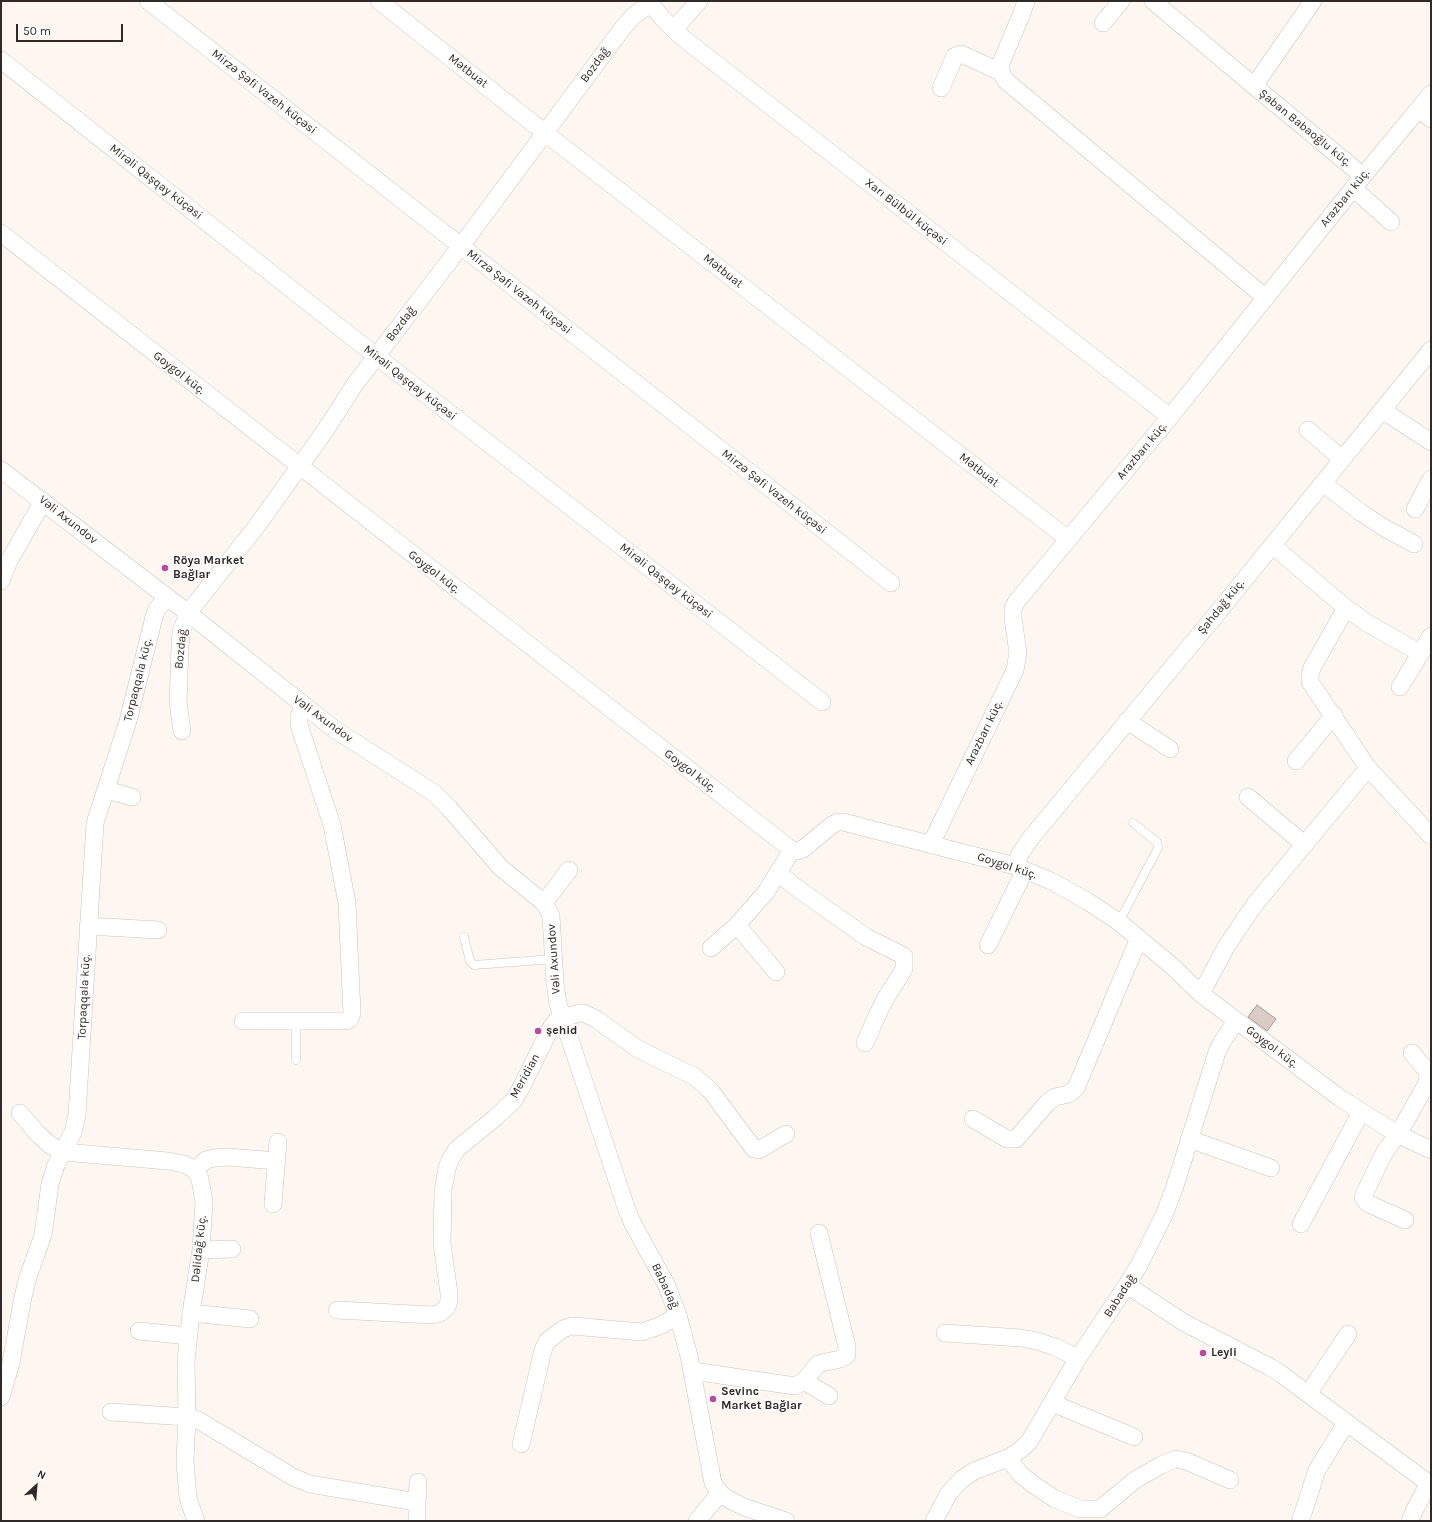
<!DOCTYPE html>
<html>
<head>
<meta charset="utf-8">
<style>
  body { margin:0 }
  #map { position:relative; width:1432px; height:1522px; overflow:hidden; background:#fef6f1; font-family:Karla,sans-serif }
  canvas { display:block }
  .frame { position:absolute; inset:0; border:2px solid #2f2a27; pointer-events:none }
  .north { position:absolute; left:16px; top:1466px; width:40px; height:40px; -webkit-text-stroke:3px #fff; paint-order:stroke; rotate:26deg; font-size:11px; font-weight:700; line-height:16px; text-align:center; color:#2f2a27 }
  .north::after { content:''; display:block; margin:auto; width:14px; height:18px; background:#2f2a27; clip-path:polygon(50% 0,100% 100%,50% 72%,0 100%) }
  .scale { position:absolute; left:16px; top:24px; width:107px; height:18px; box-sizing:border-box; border:2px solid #2f2a27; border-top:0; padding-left:5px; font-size:12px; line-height:14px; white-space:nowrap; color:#2f2a27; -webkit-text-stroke:3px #fff; paint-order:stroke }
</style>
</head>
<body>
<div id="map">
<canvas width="1432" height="1522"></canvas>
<div class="frame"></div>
<div class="north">N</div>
<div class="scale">50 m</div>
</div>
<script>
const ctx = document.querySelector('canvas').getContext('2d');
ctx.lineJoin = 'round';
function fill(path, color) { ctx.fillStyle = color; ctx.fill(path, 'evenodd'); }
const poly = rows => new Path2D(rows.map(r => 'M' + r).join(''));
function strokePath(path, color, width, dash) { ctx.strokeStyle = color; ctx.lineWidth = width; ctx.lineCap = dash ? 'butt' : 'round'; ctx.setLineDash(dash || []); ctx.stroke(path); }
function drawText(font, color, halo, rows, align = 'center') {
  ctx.font = font + ' Karla,sans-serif'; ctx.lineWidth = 3.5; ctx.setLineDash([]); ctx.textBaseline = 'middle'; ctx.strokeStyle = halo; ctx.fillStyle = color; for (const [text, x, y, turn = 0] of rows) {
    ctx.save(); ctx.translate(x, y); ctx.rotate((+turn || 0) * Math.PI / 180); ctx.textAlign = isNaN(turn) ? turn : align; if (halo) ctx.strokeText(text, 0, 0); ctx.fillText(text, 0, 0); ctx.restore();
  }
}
const building = poly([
  [1257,1005,1276,1019,1267,1031,1248,1017,1257,1005]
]);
const lane = poly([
  [1119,922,1158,848,1157,842,1133,823],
  [464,937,470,961,474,965,554,959],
  [296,1060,296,1021]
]);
const street = poly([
  [148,1,891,583],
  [379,1,545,133,1068,539],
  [648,1,664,20,683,38,1170,417],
  [1026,1,1022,13,1001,63,1001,72,1005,80,1266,298],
  [1153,1,1254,86],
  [1313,1,1254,86,1363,176],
  [1103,23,1121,1],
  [674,29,699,1],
  [1,60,376,356,822,702],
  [941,88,955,56,961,54,1001,72],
  [1419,108,1431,119],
  [1353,188,1391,222],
  [1,233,792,850,796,851,803,849,832,825,838,822,843,822,1015,866,1051,881,1087,901,1119,922,1172,966,1201,994,1340,1098,1397,1134,1431,1150],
  [1382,410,1431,442],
  [1308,430,1342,459],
  [1,470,188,613,334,729,434,793,449,808,500,867,544,903,549,911,551,916,555,983,558,1004,627,1210,633,1224,666,1284,678,1315,689,1356,713,1483,720,1493,726,1498,744,1507,786,1521],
  [1323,483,1360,512,1383,527,1414,544],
  [1415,509,1431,479],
  [1272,545,1346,608,1367,623,1420,653],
  [1,581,9,561,43,501],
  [1346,608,1312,668,1310,675,1310,682,1368,768,1431,836],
  [1400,687,1431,636],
  [1127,721,1170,749],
  [182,731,178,702,180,648,181,632,188,613,256,527,325,431,355,384,461,246,622,29,633,16,650,4],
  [1296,761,1334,715],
  [106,790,132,797],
  [1248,797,1305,845],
  [931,844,1015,670,1018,653,1013,618,1013,608,1017,601,1170,417,1363,176,1431,94],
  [1015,866,1020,854,1030,839,1219,611,1431,350],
  [779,873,794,886,866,937,904,956,904,969,884,1001,876,1018,865,1043],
  [544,903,569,870],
  [737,925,776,972],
  [88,926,158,930],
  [988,945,1025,870],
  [711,948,737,925,766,892,792,850],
  [1201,994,1226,947,1255,904,1368,768],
  [243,1021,346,1021,350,1019,352,1013,347,903,332,825,299,725,299,717,303,706],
  [20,1113,38,1134,50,1145,64,1152,168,1161,184,1164,195,1170,200,1179,204,1202,201,1250,191,1313,186,1361,187,1417,185,1461,188,1498,196,1521],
  [973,1119,1007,1139,1016,1139,1048,1102,1055,1097,1069,1094,1076,1088,1139,938],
  [1189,1139,1271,1168],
  [195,1170,206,1160,214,1158,228,1157,277,1161],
  [273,1204,278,1142],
  [1405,1220,1367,1203,1363,1197,1383,1155,1404,1124,1426,1085,1428,1077,1427,1071,1412,1053],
  [1301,1224,1361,1112],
  [201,1250,232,1249],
  [1127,1285,1183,1322,1270,1367,1281,1374,1431,1485],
  [337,1310,432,1315,440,1313,447,1307,449,1301,449,1293,442,1244,443,1191,447,1168,451,1158,457,1149,495,1118,514,1100,522,1086,550,1029,556,1021,562,1018,580,1013,584,1013,596,1019,638,1049,695,1077,710,1090,754,1149,759,1150,786,1134],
  [191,1313,250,1319],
  [139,1331,188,1336],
  [945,1333,1021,1338,1037,1341,1055,1347,1078,1358],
  [693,1371,795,1386,804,1381,818,1364,840,1359,847,1355,847,1347,819,1233],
  [804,1381,829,1396],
  [1308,1394,1348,1334],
  [1,1397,11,1363,23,1297,28,1277,43,1235,50,1184,56,1165,73,1132,77,1115,95,823,128,721,154,617,157,609,167,597],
  [1052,1403,1134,1437],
  [111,1412,187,1417,198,1420,293,1477,310,1484,417,1502,417,1521],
  [521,1444,543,1350,547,1341,563,1329,572,1326,642,1332,662,1325,678,1315],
  [1008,1458,1021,1475,1034,1485,1055,1499,1080,1509,1100,1509,1135,1480,1161,1465,1176,1459,1186,1461,1230,1480],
  [417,1502,418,1482],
  [1301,1519,1317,1470,1346,1423],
  [697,1521,720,1493],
  [934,1521,949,1493,961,1480,974,1471,1008,1458,1020,1450,1029,1442,1078,1358,1127,1285,1138,1267,1164,1215,1174,1189,1217,1052,1222,1042,1236,1021],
  [1410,1521,1415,1509,1429,1483]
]);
const markers = [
  [165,568,4,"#bb48a2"],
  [538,1031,4,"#bb48a2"],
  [1203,1353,4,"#bb48a2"],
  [713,1399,4,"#bb48a2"]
];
const streetNames = [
  ["Bozdağ",595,65,-54],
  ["Mətbuat",468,71,38],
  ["Mirzə Şəfi Vazeh küçəsi",264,92,38],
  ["Şaban Babaoğlu küç.",1305,128,39],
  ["Mirəli Qaşqay küçəsi",156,182,38],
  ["Arazbarı küç.",1345,198,-51],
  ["Xarı Bülbül küçəsi",906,212,38],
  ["Mətbuat",723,271,38],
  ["Mirzə Şəfi Vazeh küçəsi",519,292,38],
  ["Bozdağ",401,324,-53],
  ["Goygol küç.",179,373,38],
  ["Mirəli Qaşqay küçəsi",410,383,38],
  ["Arazbarı küç.",1142,451,-50],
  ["Mətbuat",979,470,38],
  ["Mirzə Şəfi Vazeh küçəsi",774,492,38],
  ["Vəli Axundov",68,520,38],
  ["Goygol küç.",434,572,38],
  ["Mirəli Qaşqay küçəsi",666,581,38],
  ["Şahdağ küç.",1221,607,-51],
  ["Bozdağ",181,649,-84],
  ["Torpaqqala küç.",138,680,-76],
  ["Vəli Axundov",323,719,36],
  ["Arazbarı küç.",984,733,-64],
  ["Goygol küç.",690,771,38],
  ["Goygol küç.",1007,866,18],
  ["Vəli Axundov",554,959,-94],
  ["Torpaqqala küç.",84,997,-87],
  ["Goygol küç.",1272,1047,37],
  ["Meridian",525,1076,-61],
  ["Dəlidağ küç.",199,1249,-84],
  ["Babadağ",665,1286,65],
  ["Babadağ",1120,1296,-57]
];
const poiNames = [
  ["Röya Market",173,561],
  ["Bağlar",173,575],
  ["şehid",546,1031],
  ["Leyli",1211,1353],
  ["Sevinc",721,1392],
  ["Market Bağlar",721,1406]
];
fill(building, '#daccc4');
strokePath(building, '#a99b94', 1);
strokePath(lane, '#d0c2ba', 9);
strokePath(street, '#d0c2ba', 18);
strokePath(lane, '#fff', 8);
strokePath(street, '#fff', 17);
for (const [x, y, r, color] of markers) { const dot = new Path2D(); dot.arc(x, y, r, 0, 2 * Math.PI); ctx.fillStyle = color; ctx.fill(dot); strokePath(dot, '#fff', 1.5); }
drawText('12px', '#2f2a27', '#fff', streetNames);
drawText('bold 12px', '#2f2a27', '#fff', poiNames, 'left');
</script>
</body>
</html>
